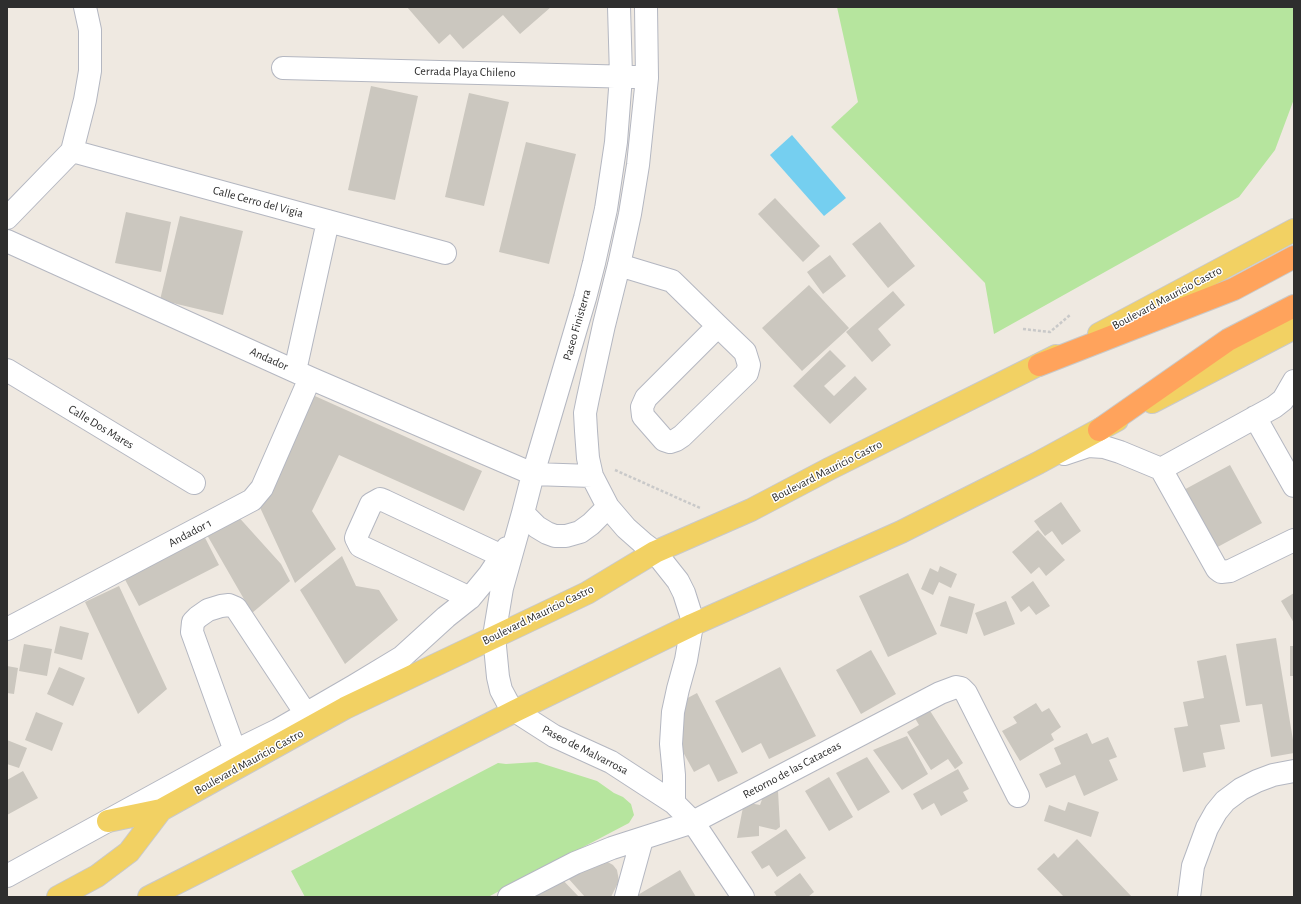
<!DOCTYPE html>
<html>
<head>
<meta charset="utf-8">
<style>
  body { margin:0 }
  #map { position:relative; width:1301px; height:904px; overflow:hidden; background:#efe9e1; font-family:"Alegreya Sans",sans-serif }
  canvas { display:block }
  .frame { position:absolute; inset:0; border:8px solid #2e2e2e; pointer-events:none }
</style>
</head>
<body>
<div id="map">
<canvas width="1301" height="904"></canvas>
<div class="frame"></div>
</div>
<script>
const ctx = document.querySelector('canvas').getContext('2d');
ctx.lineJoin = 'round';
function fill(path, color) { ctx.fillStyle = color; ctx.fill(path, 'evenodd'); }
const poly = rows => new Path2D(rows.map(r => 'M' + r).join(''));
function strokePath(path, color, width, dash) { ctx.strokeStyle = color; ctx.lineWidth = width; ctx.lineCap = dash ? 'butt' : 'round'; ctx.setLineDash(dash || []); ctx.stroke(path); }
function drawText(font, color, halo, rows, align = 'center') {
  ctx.font = font + ' "Alegreya Sans",sans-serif'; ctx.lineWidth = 3; ctx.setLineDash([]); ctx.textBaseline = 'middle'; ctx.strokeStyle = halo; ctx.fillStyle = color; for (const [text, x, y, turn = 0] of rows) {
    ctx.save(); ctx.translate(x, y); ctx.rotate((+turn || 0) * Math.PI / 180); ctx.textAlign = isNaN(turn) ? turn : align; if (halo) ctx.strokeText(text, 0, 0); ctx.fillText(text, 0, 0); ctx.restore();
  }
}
const green = poly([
  [837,7,1294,7,1294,99,1275,150,1239,197,994,334,985,283,831,127,858,102],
  [537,762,597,781,614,793,623,797,631,804,634,815,629,823,488,897,305,897,291,871,498,763,506,764]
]);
const water = poly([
  [792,135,846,198,824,216,770,155]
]);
const building = poly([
  [407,7,551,7,520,34,503,15,463,49,450,34,439,44],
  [371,86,418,96,395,200,348,190],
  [469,93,509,102,484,206,445,197],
  [526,142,576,154,549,264,499,252],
  [775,198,820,246,803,262,758,214],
  [126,212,171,222,161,272,115,263],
  [180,216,243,231,223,315,160,300],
  [880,222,915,266,888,288,852,244],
  [830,255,846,276,823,294,807,272],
  [809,285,849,328,802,371,762,328],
  [893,291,905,305,878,329,891,345,872,362,846,332],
  [830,350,846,366,824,386,834,396,855,376,867,389,830,424,793,386],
  [306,392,482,471,464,511,339,455,312,511,336,549,295,583,257,501],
  [1230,465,1262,523,1212,550,1180,492],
  [1061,502,1081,531,1062,545,1052,531,1045,536,1034,521],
  [235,513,281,564,290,581,252,613,203,528],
  [201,530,219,565,139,606,121,572],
  [1038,530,1065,560,1046,576,1039,567,1031,574,1012,552],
  [342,556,356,586,379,590,398,620,345,664,300,590],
  [940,566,957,574,951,588,939,582,933,595,921,589,930,568,938,572],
  [908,573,937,634,888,657,859,596],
  [1033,581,1050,606,1036,615,1029,606,1021,612,1011,597],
  [119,586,167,689,138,714,85,602],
  [1294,593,1294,623,1281,601],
  [949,596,975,604,967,634,940,626],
  [1006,601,1015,624,984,636,975,613],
  [60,626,89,633,82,660,54,653],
  [1276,638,1294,746,1294,753,1271,757,1262,704,1246,706,1236,644],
  [24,644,52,649,47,676,19,671],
  [1290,646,1294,646,1294,676,1290,676],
  [871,650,896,694,861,714,836,670],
  [1226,655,1240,722,1220,725,1225,749,1203,753,1206,767,1183,772,1174,728,1188,726,1183,702,1204,698,1197,661],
  [7,666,18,668,14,694,7,693],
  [59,667,85,678,73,706,47,694],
  [780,667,816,736,769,759,761,743,742,753,715,701],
  [697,693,738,773,718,782,709,764,694,772,677,741,683,736,677,715,682,701],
  [1036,703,1042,712,1049,708,1061,727,1051,734,1054,740,1020,761,1002,731,1017,723,1013,717],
  [927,706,963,763,955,769,948,759,931,770,907,732,919,725,913,715],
  [36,712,63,723,52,751,25,740],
  [1087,733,1092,744,1108,737,1117,757,1109,760,1118,780,1084,796,1075,775,1046,788,1039,774,1061,764,1054,748],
  [907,736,928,774,902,790,873,750],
  [7,740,27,748,19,768,7,764],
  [867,757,890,792,858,811,836,773],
  [958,769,969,789,963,792,968,801,941,816,934,803,922,810,913,794],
  [23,771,38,798,7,815,7,780],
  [829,777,853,817,829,831,805,791],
  [765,791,778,791,780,827,776,830,759,826,759,836,737,838,744,802,760,805],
  [1068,802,1099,812,1091,837,1044,821,1049,805,1065,811],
  [786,829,806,858,777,877,769,865,762,869,751,852],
  [1077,839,1132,897,1064,897,1037,869,1054,853,1058,858],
  [606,861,613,865,617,870,619,881,611,897,585,897,567,877],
  [680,870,696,897,637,897,636,896],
  [800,873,814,892,808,897,777,897,774,892],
  [559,876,579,897,518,897]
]);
const path = poly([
  [1023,329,1050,332,1070,315],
  [615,470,700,508]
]);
const minor = poly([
  [619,7,621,76,616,142,606,209,594,263,585,298,533,474,523,513,502,588,494,636,498,677,501,690,509,705,515,711,554,736,611,762,674,803,693,822,743,897],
  [646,7,647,78,638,165,630,214,619,265,604,325,588,398,585,413,586,431,588,458,592,476,608,507,626,528,643,543,655,552,678,581,684,593,691,615,692,625,686,660,678,689,673,712,671,744,674,775,674,803],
  [283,68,635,77],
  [72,151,445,253],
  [7,218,72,151,85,100,90,71,90,30,85,7],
  [7,241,310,378,533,474,592,476],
  [619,265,672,281,718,326,745,352,749,365,747,373,682,436,676,440,670,442,664,440,643,416,642,407,646,398,718,326],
  [7,370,194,483],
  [295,371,328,221],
  [1255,417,1294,486],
  [1064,454,1088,446,1104,447,1120,452,1161,469,1217,569,1221,572,1230,571,1294,540],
  [1161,469,1274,407,1283,400,1294,381],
  [523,513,537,527,547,533,555,536,566,536,580,532,591,524,608,507],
  [470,598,360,546,356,538,357,535,371,504,380,499,385,501,502,556],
  [7,629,252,500,262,488,310,378],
  [235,751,192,632,193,622,198,617,208,610,221,606,229,605,236,608,306,714],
  [7,876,235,751,278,730,354,686,402,657,446,617,470,598,489,575,507,548],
  [509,897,575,863,612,848,693,822,940,693,956,687,961,688,966,693,1018,796],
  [626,897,642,839],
  [1189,897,1193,866,1207,828,1216,812,1225,801,1241,789,1257,781,1273,775,1294,771]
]);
const major = poly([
  [1099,334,1294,230],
  [1152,402,1294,328],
  [108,821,161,810],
  [58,897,97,876,129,852,161,810,345,708,587,593,655,552,751,510,829,469,1056,356],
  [149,897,515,711,692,625,901,532,1038,463,1117,420]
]);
const highway = poly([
  [1039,365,1234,289,1294,257],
  [1099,430,1228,340,1294,306]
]);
const streetNames = [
  ["Cerrada Playa Chileno",465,72,1],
  ["Calle Cerro del Vigia",258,202,15],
  ["Boulevard Mauricio Castro",1167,298,-28],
  ["Paseo Finisterra",577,325,-74],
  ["Andador",269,359,24],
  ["Calle Dos Mares",101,427,31],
  ["Boulevard Mauricio Castro",827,471,-27],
  ["Andador 1",190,533,-28],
  ["Boulevard Mauricio Castro",538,615,-26],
  ["Paseo de Malvarrosa",585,750,27],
  ["Boulevard Mauricio Castro",249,762,-29],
  ["Retorno de las Cataceas",792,770,-28]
];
fill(green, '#b6e59e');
fill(water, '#75cff0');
fill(building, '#cbc7bf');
strokePath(minor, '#b4b7c1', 24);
strokePath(major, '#c9c9c9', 24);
strokePath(highway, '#c9c9c9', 24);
strokePath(path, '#c9c9c9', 2.5, [3, 2]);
strokePath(minor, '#fff', 22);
strokePath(major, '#f2d163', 22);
strokePath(highway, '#ffa35c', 22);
drawText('12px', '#2e2e2e', '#fff', streetNames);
</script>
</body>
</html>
